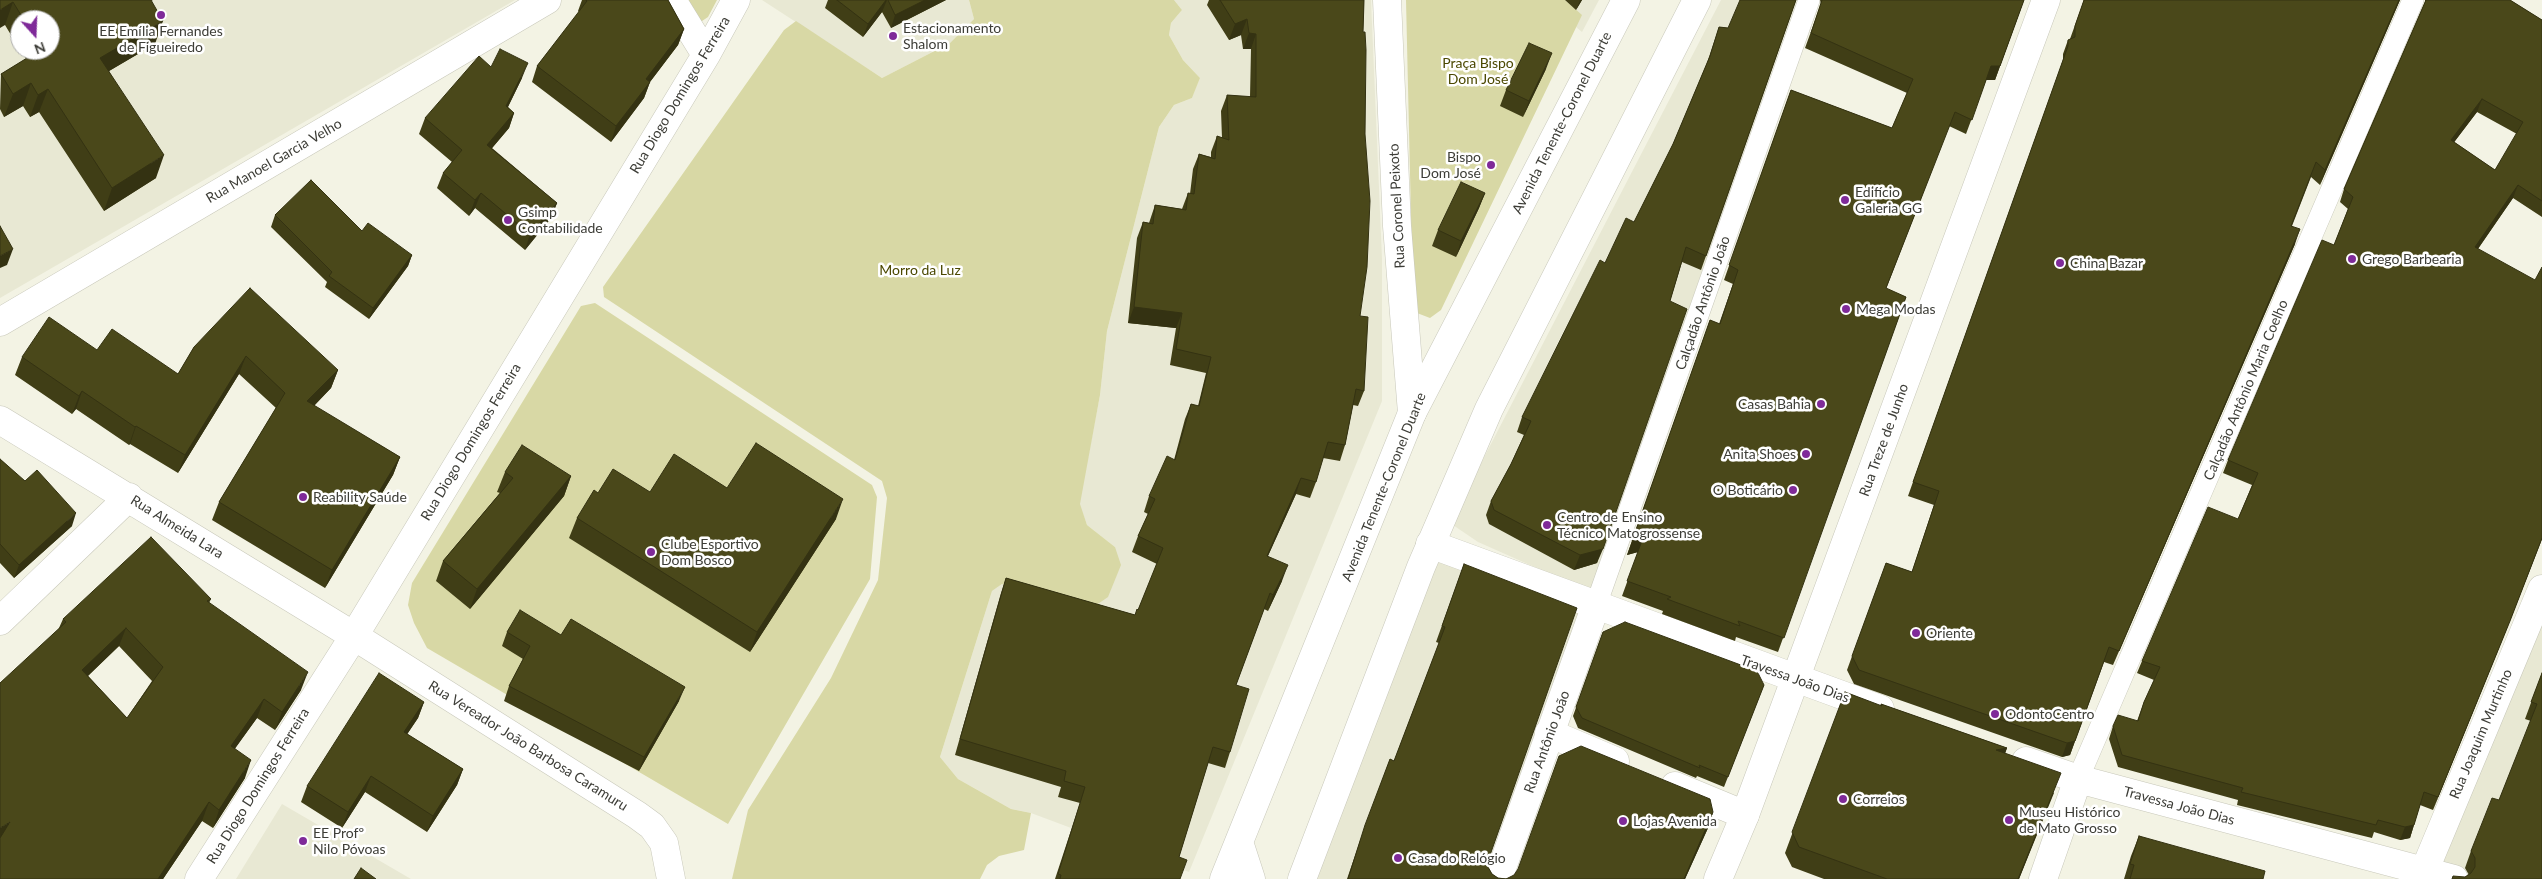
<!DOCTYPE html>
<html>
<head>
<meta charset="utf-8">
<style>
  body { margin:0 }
  #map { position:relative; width:2542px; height:879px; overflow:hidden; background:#f3f3e4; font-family:Lato,sans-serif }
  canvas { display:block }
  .north { position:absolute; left:10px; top:10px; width:50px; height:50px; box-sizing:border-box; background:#fff; border:1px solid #b1b1af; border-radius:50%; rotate:160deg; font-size:14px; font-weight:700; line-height:20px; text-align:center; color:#3d3d37 }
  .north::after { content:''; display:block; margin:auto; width:18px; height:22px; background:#7f2a99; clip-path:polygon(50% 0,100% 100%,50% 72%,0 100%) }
</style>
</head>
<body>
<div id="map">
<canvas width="2542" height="879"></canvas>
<div class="north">N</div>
</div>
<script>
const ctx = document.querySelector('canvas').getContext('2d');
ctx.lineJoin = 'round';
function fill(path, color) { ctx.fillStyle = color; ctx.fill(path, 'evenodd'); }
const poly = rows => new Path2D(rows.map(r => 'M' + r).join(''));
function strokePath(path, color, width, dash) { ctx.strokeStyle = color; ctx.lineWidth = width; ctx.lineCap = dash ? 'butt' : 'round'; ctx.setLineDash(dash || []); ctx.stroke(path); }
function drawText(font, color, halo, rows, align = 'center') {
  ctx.font = font + ' Lato,sans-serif'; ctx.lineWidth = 5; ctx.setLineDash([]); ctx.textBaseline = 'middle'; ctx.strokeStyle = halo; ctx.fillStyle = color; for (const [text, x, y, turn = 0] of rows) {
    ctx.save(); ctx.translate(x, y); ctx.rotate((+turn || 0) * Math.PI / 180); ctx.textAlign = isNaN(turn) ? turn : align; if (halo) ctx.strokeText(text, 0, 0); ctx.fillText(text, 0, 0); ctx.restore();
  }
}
const built = poly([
  [0,0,515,0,0,298],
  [20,20,50,20,50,50,20,50],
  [762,0,969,0,974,19,950,43,882,78],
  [1174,0,1371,0,1382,259,1382,401,1189,872,1031,813,1011,809,958,779,940,757,992,591,1002,584,1092,608,1115,547,1087,525,1079,504,1100,395,1107,331,1159,127,1174,105,1192,98,1200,78,1183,60,1169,35,1171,23,1182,10],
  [1544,0,1599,0,1582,32],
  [1721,0,1796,0,1591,592,1478,542,1450,523],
  [1433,557,1584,610,1481,879,1313,879],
  [2542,605,2542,879,2471,879,2435,869],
  [282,804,411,879,236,879]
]);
const green = poly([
  [685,0,717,0,708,17,699,23],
  [969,0,1174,0,1182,10,1171,23,1169,35,1183,60,1200,78,1192,98,1174,105,1159,127,1107,331,1100,395,1080,504,1087,525,1115,547,1121,565,1108,597,1092,608,1002,584,992,591,940,757,958,779,1011,809,1031,813,1024,850,999,856,987,865,980,879,732,879,748,810,831,678,878,580,887,498,882,481,604,297,603,287,784,30,796,21,882,78,950,43,974,19],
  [1406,0,1565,0,1582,15,1441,310,1430,318,1417,313,1413,304],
  [595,303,872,485,877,497,870,579,728,824,427,648,414,623,408,605,412,583,581,306]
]);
const pedestrian = poly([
  [1596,605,1809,0],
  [2078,779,2413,0]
]);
const minor = poly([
  [672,0,706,55],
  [1387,0,1397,226,1412,413],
  [0,322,547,0],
  [0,420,354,636,637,815,652,826,664,843,671,879],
  [1430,544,1880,709],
  [0,621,129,497],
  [1549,733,1615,761],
  [2026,761,2078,779,2454,879],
  [1675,786,1745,815],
  [199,879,354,636,706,55,736,0],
  [1498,879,1596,605],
  [2043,879,2078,779]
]);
const tertiary = poly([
  [1718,879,1745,815,2046,0],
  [2421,879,2542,589]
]);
const primary = poly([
  [1240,845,1251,879],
  [1224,879,1412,413,1626,0],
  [1302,879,1421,567,1489,409,1697,0]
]);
const wall = poly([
  [0,0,153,0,151,1,155,44,109,71,156,178,104,211,39,112,30,117,23,106,4,117,0,109,1,74,26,59,20,50,50,50,50,20,20,20,20,50,5,25],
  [582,0,668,0,684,29,678,45,650,82,644,98,611,142,532,82,537,66,579,12,578,11],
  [828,0,946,0,891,28,882,12,863,37,825,8],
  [1209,0,1364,0,1363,32,1360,316,1364,391,1358,406,1353,405,1345,445,1340,461,1323,458,1316,482,1310,498,1296,494,1268,556,1282,581,1268,611,1264,609,1236,685,1230,752,1225,768,1208,763,1179,857,1180,879,1055,879,1080,803,1058,797,1061,787,955,755,1001,593,1006,578,1135,615,1138,610,1157,564,1132,552,1138,536,1148,514,1144,512,1149,496,1174,460,1185,419,1191,404,1198,406,1206,373,1170,365,1176,328,1128,323,1137,238,1143,222,1149,223,1155,205,1182,209,1188,193,1190,194,1193,169,1199,154,1211,157,1211,152,1217,136,1222,138,1221,111,1227,95,1250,97,1251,49,1243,49,1241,35,1229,40,1207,5],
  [1565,0,1582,0,1576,10],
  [1796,0,1701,270,1682,262,1670,301,1597,563,1574,570,1489,524,1486,515,1491,501,1511,464,1524,435,1517,432,1522,417,1605,263,1634,222,1673,144,1707,63,1719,27,1728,28],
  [1820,0,2024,0,1995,80,1986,80,1966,134,1949,126,1886,289,1906,297,1778,652,1736,637,1735,641,1662,614,1663,611,1622,596,1638,552,1627,555,1710,320,1719,324,1733,284,1724,280,1791,90,1892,128,1907,93,1805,48,1821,4],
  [2084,0,2400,0,2320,185,2311,177,2292,226,2295,244,2113,665,2104,662,2070,755,2062,757,1854,684,1847,670,1886,563,1912,572,1934,505,1908,496,2063,60,2063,54,2068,40,2070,39],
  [2425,0,2510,0,2542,20,2542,217,2513,198,2478,249,2542,539,2505,633,2433,810,2420,805,2410,838,2400,840,2374,832,2372,838,2237,805,2238,800,2118,767,2109,739,2113,726,2137,721,2144,702,2154,680,2137,673,2142,661,2238,519,2252,485,2223,473,2228,460,2334,245,2348,209,2340,202,2344,189,2425,2],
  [2477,112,2517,134,2495,170,2454,142],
  [491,67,522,78,508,107,514,113,509,128,492,148,557,203,551,218,525,250,475,208,469,216,437,188,443,173,452,162,419,134,425,118],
  [1546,69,1523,117,1500,106,1506,90],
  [1485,193,1479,208,1456,257,1432,246,1438,230],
  [275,215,362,231,412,255,408,266,369,319,325,287,327,282,271,227],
  [194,347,338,370,331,388,314,406,400,457,393,475,325,588,212,520,219,502,276,408,239,374,178,473,130,444,129,445,76,409,72,414,15,375,22,357,97,350,178,374],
  [0,459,72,526,14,578,0,563],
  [505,472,571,476,564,496,470,609,436,581,443,561,500,493,497,492],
  [727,488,836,519,750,652,569,538,577,518,598,493,650,492],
  [1464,564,1489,858,1488,867,1492,874,1498,878,1506,879,1713,812,1708,828,1685,879,1347,879,1360,841,1390,759,1394,761,1439,643,1436,642],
  [211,599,209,603,301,690,275,730,257,718,235,748,245,778,213,828,202,821,163,879,0,879,59,628,63,619],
  [119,646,152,681,127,718,88,676],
  [507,632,561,635,679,701,639,771,504,701,509,686,523,659,502,646],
  [1603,632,1764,685,1724,787,1697,776,1696,778,1578,728,1573,716],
  [2542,673,2542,879,2465,877,2469,875,2465,868,2471,851,2499,800,2531,721,2525,719],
  [1845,692,1880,706,1881,704,2007,748,2005,753,2054,793,2019,879,1824,879,1792,867,1785,853],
  [424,702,418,718,407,734,463,769,457,785,427,832,365,792,342,828,301,802,307,786],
  [2139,836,2263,879,2124,879,2131,856]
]);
const shadedWall = poly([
  [886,0,887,0,882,12,863,37,868,24],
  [925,0,946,0,891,28,895,15],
  [1580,0,1582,0,1576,10],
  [2024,0,1995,80,1986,80,1991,66],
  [2399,0,2400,0,2320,185,2325,170],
  [13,2,5,25,0,28,0,10],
  [1247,19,1241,35,1229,40,1235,24],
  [163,21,155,44,92,81,100,58],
  [684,29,678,45,640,95,646,79],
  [1249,33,1256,34,1251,49,1243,49],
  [1552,53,1546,69,1523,117,1529,101],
  [528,63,522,78,501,121,506,106],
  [650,82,644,98,611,142,616,126],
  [31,83,23,106,4,117,13,94],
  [48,89,39,112,30,117,38,95],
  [2482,99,2477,112,2446,153,2451,140],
  [514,113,509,128,482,160,487,145],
  [164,155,156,178,104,211,112,188],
  [2518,185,2513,198,2470,260,2475,247],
  [481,193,475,208,469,216,475,200],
  [1485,193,1479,208,1456,257,1461,241],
  [557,203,551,218,525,250,530,234],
  [2300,229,2295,244,2113,665,2119,651],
  [13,249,7,265,0,268,0,256],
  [412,255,408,266,369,319,373,308],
  [1134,307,1182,313,1176,328,1128,323],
  [246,356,239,374,178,473,185,455],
  [338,370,331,388,301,419,307,401],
  [82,391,76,409,72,414,79,396],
  [136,426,130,444,129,445,135,427],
  [400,457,393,475,325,588,332,570],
  [571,476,564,496,470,609,477,589],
  [1301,478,1296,494,1261,571,1267,556],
  [843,499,836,519,750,652,757,632],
  [76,513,72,526,14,578,19,565],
  [1643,538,1638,552,1627,555,1632,541],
  [2542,539,2505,633,2433,810,2438,797],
  [1603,549,1597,563,1574,570,1580,555],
  [1288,565,1282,581,1268,611,1273,595],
  [126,628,119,646,75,688,82,670],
  [308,672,301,690,275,730,282,712],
  [685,687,679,701,639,771,644,757],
  [264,699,257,718,224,764,231,746],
  [424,702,418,718,398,748,404,732],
  [2075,741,2070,755,2062,757,2067,743],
  [2007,748,2000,768,1996,750],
  [251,760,245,778,213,828,219,810],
  [463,769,457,785,427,832,433,816],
  [2061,773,2019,879,2018,879],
  [371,776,365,792,342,828,348,812],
  [209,802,202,821,163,879,158,879],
  [1713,812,1708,828,1685,879,1684,879],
  [10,822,0,842,0,828],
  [2414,825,2410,838,2400,840,2405,827]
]);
const building = poly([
  [0,0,151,0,163,21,100,58,164,155,112,188,48,89,38,95,31,83,13,94,1,74,40,50,50,50,50,20,24,20,13,2,0,10,0,0],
  [586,0,668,0,684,29,646,79,650,82,616,126,537,66,587,1,586,0],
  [837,0,886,0,868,24,837,0],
  [888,0,925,0,895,15,888,0],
  [1220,0,1364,0,1363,32,1365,32,1366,50,1365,134,1370,201,1367,267,1360,316,1368,317,1364,391,1356,389,1345,445,1328,442,1316,482,1301,478,1267,556,1288,565,1273,595,1270,593,1236,685,1249,689,1230,752,1213,747,1179,857,1187,860,1180,879,1060,879,1061,875,1058,874,1085,787,1064,781,1066,771,960,739,1006,578,1135,615,1137,609,1138,610,1163,548,1138,536,1155,499,1149,496,1167,456,1175,460,1191,404,1199,406,1211,357,1176,349,1182,313,1134,307,1143,222,1153,224,1155,205,1186,210,1188,193,1194,194,1199,154,1215,159,1217,136,1229,140,1227,95,1256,97,1256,34,1249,33,1247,19,1235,24,1220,0],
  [1740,0,1796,0,1706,256,1686,247,1670,301,1687,309,1603,549,1580,555,1494,510,1491,501,1511,464,1531,421,1522,417,1600,260,1605,263,1626,218,1634,222,1673,144,1710,56,1719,27,1728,28,1740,0],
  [1822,0,2024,0,2000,66,1991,66,1972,120,1955,112,1886,288,1906,297,1784,638,1738,621,1740,626,1667,599,1671,597,1627,581,1643,538,1632,541,1710,320,1720,324,1738,270,1729,265,1791,90,1892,128,1913,79,1811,33,1822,0],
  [2084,0,2399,0,2325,170,2316,162,2291,226,2300,229,2119,651,2109,647,2075,741,2067,743,1859,670,1852,656,1886,563,1912,572,1939,491,1913,482,2068,46,2068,40,2075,37,2075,26,2084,0],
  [2426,0,2510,0,2542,20,2542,201,2518,185,2475,247,2535,280,2542,267,2542,538,2510,621,2438,797,2424,792,2414,825,2405,827,2378,820,2376,825,2241,792,2243,788,2122,755,2113,726,2118,715,2138,721,2144,702,2160,667,2142,661,2208,507,2238,519,2258,473,2228,460,2322,240,2334,245,2353,197,2344,189,2426,0],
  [2482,99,2523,122,2495,170,2451,140,2482,99],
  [1529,43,1552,53,1529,101,1506,90,1529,43],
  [500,49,528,63,506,106,514,113,487,145,557,203,530,234,481,193,475,200,443,173,462,150,425,118,479,56,491,67,500,49],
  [311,180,362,231,368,223,412,255,373,308,329,276,332,272,275,215,311,180],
  [1461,182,1485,193,1461,241,1438,230,1461,182],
  [0,226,13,249,0,256,0,226],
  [250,288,338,370,307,401,400,457,332,570,219,502,285,393,246,356,185,455,136,426,135,427,82,391,79,396,22,357,49,317,97,350,112,329,178,374,194,347,250,288],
  [756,443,843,499,757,632,577,518,594,490,598,493,613,469,650,492,674,454,727,488,756,443],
  [522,445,571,476,477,589,443,561,513,478,505,472,522,445],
  [0,459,25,481,37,470,76,513,19,565,0,544,0,459],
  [151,537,211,599,207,601,308,672,282,712,264,699,231,746,251,760,219,810,209,802,158,879,0,879,0,838,10,822,0,828,0,683,66,622,63,619,151,537],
  [126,628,163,667,127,718,82,670,126,628],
  [1464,564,1577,608,1489,858,1488,867,1492,874,1498,878,1506,879,1514,875,1518,869,1559,756,1581,746,1710,799,1713,812,1684,879,1348,879,1365,825,1390,759,1394,761,1445,627,1442,626,1464,564],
  [520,610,561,635,571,619,685,687,644,757,509,686,530,646,507,632,520,610],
  [1625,622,1757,671,1764,685,1728,777,1699,765,1700,768,1582,718,1576,707,1603,632,1625,622],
  [379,673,424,702,404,732,463,769,433,816,371,776,348,812,307,786,379,673],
  [2542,673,2542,879,2452,879,2453,876,2465,877,2471,873,2475,867,2475,858,2471,851,2492,798,2499,800,2537,704,2531,702,2542,673],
  [1845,692,1882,706,1881,704,2007,748,1996,750,2061,773,2018,879,1887,879,1799,847,1792,832,1845,692],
  [2139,836,2265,871,2263,879,2130,879,2134,865,2130,864,2139,836],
  [361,868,376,879,354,879,361,868]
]);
const markers = [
  [161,15,5,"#7f2a99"],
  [893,36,5,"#7f2a99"],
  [1491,165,5,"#7f2a99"],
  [1845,200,5,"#7f2a99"],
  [508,220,5,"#7f2a99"],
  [2352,259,5,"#7f2a99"],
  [2060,263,5,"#7f2a99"],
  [1846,309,5,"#7f2a99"],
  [1821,404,5,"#7f2a99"],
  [1806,454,5,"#7f2a99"],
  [1793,490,5,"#7f2a99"],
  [303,497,5,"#7f2a99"],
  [1547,525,5,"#7f2a99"],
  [651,552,5,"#7f2a99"],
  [1916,633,5,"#7f2a99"],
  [1995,714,5,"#7f2a99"],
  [1843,799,5,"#7f2a99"],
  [2009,820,5,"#7f2a99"],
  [1623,821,5,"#7f2a99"],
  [303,841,5,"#7f2a99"],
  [1398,858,5,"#7f2a99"]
];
const poiNames = [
  ["Estacionamento",903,28],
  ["Shalom",903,44],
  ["EE Emília Fernandes",161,31,"center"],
  ["de Figueiredo",161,47,"center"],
  ["Bispo",1481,157,"right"],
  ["Dom José",1481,173,"right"],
  ["Edifício",1855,192],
  ["Galeria GG",1855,208],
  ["Gsimp",518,212],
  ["Contabilidade",518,228],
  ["Grego Barbearia",2362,259],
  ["China Bazar",2070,263],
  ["Mega Modas",1856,309],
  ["Casas Bahia",1811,404,"right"],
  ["Anita Shoes",1796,454,"right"],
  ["O Boticário",1783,490,"right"],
  ["Reability Saúde",313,497],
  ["Centro de Ensino",1557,517],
  ["Técnico Matogrossense",1557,533],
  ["Clube Esportivo",661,544],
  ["Dom Bosco",661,560],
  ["Oriente",1926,633],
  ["OdontoCentro",2005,714],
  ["Correios",1853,799],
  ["Museu Histórico",2019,812],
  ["de Mato Grosso",2019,828],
  ["Lojas Avenida",1633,821],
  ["EE Profº",313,833],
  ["Nilo Póvoas",313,849],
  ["Casa do Relógio",1408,858]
];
const parkNames = [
  ["Praça Bispo",1478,63],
  ["Dom José",1478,79],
  ["Morro da Luz",920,270]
];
const streetNames = [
  ["Rua Diogo Domingos Ferreira",680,95,-59],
  ["Avenida Tenente-Coronel Duarte",1562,123,-63],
  ["Rua Manoel Garcia Velho",274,161,-30],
  ["Rua Coronel Peixoto",1397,206,-93],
  ["Calçadão Antônio João",1703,303,-71],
  ["Calçadão Antônio Maria Coelho",2246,390,-67],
  ["Rua Treze de Junho",1884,440,-70],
  ["Rua Diogo Domingos Ferreira",471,442,-59],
  ["Avenida Tenente-Coronel Duarte",1384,487,-68],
  ["Rua Almeida Lara",177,527,32],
  ["Travessa João Dias",1795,679,20],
  ["Rua Joaquim Murtinho",2481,734,-67],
  ["Rua Antônio João",1547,742,-70],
  ["Rua Vereador João Barbosa Caramuru",528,746,32],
  ["Rua Diogo Domingos Ferreira",258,786,-58],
  ["Travessa João Dias",2179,806,15]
];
fill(built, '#e8e8d3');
fill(green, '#d8d8a5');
strokePath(pedestrian, '#c8c8ba', 22);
strokePath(minor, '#c8c8ba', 29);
strokePath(tertiary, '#c8c8ba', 29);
strokePath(primary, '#c8c8ba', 29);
strokePath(pedestrian, '#fff', 21);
strokePath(minor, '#fff', 28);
strokePath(tertiary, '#fff', 28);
strokePath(primary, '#fff', 28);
fill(wall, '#403e16');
fill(shadedWall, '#343212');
fill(building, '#4a481a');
strokePath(building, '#343212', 1);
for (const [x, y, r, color] of markers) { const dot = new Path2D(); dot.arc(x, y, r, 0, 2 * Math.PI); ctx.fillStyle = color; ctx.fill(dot); strokePath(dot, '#fff', 2); }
drawText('14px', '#3d3d37', '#fff', poiNames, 'left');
drawText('14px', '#4b4800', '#fff', parkNames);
drawText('14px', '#3d3d37', '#fff', streetNames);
</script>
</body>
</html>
